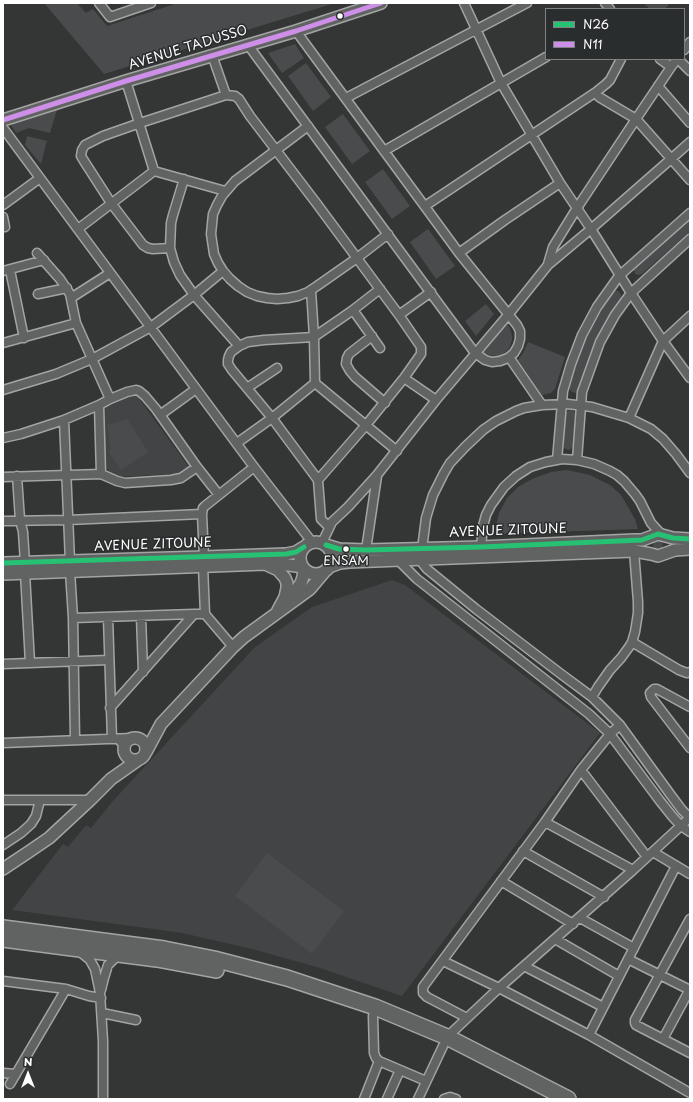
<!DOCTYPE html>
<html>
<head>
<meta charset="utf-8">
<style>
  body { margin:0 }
  #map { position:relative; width:693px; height:1102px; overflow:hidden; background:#343535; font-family:"Playpen Sans",sans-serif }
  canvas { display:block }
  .frame { position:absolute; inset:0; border:4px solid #fff; pointer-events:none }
  .legend { position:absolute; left:545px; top:8px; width:140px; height:52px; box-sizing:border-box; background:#2a2d2e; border:1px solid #7f8182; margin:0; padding:5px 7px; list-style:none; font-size:12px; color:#fff }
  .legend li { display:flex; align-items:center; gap:8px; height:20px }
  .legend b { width:20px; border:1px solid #7f8182 }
  .north { position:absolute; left:8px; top:1054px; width:40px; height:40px; -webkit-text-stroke:3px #2a2d2e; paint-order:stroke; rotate:0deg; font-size:11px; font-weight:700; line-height:16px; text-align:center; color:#fff }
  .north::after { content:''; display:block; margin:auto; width:14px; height:18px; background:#fff; clip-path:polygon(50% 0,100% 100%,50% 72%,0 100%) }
</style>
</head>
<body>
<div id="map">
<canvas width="693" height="1102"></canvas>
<div class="frame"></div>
<ul class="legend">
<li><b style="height:5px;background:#26c172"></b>N26</li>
<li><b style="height:5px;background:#ce8fe9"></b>N11</li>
</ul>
<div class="north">N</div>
</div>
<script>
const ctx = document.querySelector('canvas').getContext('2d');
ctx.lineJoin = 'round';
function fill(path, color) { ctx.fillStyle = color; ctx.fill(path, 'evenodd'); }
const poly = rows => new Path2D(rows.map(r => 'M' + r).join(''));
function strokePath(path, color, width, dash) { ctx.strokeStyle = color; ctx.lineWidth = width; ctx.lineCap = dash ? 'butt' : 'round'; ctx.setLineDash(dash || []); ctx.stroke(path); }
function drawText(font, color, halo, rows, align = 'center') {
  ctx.font = font + ' "Playpen Sans",sans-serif'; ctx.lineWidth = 3; ctx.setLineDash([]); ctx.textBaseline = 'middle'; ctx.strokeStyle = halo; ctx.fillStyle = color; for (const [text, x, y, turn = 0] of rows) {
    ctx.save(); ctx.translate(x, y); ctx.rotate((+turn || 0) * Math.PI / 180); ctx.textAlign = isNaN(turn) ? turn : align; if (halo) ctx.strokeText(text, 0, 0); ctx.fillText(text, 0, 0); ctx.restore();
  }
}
const built = poly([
  [135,393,189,467,178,474,113,477,104,465,103,407],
  [392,580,405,585,600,733,402,996,320,968,252,949,182,933,146,928,12,910,63,844,68,847,86,825,91,828,112,802,255,647,312,607]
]);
const green = poly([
  [44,3,77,3,86,13,93,9,107,26,178,3,335,3,104,74],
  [643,3,670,3,665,9,650,9],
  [295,44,304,58,282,73,268,53],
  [306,63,331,97,313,111,288,76],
  [57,110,50,133,29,128,16,133,11,125,14,123],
  [343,114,370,151,352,164,325,127],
  [27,136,47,141,41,164,25,145],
  [383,169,410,206,392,219,365,182],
  [690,219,690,232,642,274,639,275,635,274,634,270,636,267],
  [428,229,455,266,436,279,410,242],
  [615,291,618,291,621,294,621,298,610,313,596,340,585,369,578,391,576,393,572,392,570,390,569,387,576,365,587,336,603,308],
  [486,304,494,314,476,336,465,321],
  [507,324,510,328,512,336,512,340,509,349,503,354,498,356,488,355,483,353],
  [528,342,565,357,555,389,551,393,542,395,518,360,523,353],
  [571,410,574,411,575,414,573,445,571,449,568,450,564,448,563,445,566,414,567,411],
  [127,419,148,452,121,470,108,451,111,449,107,425],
  [567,470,590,475,610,485,621,495,635,519,638,529,494,534,499,513,507,498,518,487,532,479,551,472],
  '653 545a5 5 0 1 1 10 0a5 5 0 1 1-10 0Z',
  [267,853,344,911,312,954,235,896]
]);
const street = poly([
  [99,3,110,17,151,3],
  [464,3,501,83,560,183,591,229,631,293,663,341,690,378],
  [605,3,610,9],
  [248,45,475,353,485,360,492,362,500,361,508,358,514,353,518,346,520,339,520,331,517,325,459,253,296,31],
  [684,50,690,42],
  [212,55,226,95],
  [660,59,671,67],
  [678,59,690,71],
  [126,81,154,171],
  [658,86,690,123],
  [599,97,636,119,690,180],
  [346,98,527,3],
  [308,126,235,181,222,196,217,205,213,214,211,234,214,254,218,263,223,271,230,279,238,286,247,292,257,296,267,298,277,299,288,298,298,296,308,292,317,286,357,258,388,234],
  [3,128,254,467,312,542],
  [384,151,546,57],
  [154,171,225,191],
  [184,179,173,215,171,223,170,248,174,262,180,275,194,295,239,346],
  [3,205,40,178],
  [425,206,596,92,606,84,610,80,621,59],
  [3,217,5,227],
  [78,229,154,171],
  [170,248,153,249,148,248,143,245,111,203,84,161,81,156,82,150,85,145,103,136,140,123,226,95,235,96,239,99,250,116,317,204,399,315,421,347,421,354,404,378,366,425,318,480],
  [37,253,60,279,70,294,76,323,110,399],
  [459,253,505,220,560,183],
  [548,264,553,247,577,208,636,119,671,67,677,59],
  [10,270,24,338],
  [3,271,44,260],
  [311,290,314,337,315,383,397,451],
  [38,294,67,288],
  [71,298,110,273],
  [353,310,380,348],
  [399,315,431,292],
  [372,336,349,354,347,358,346,364,350,371,355,377,385,403],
  [3,343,76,323],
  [509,357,542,405],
  [404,378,436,400],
  [247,388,277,368],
  [3,390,56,374,92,359,151,327,194,295,223,271],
  [99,405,101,474],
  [160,415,196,389],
  [629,418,663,341,690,316],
  [64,420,70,562],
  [3,438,21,434,64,420,99,405,110,399,127,392,136,390,139,391,145,396,156,409,197,467,219,495],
  [237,443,272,418,315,383],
  [557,460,563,391,571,364,582,335,597,307,619,276,690,213],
  [577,460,582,392,600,342,615,315,631,293,690,239],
  [17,476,20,520,23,532,25,563],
  [3,477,101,474,117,481,125,483,171,480,181,478,197,467],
  [202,514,204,557],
  [3,521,68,520,202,514,203,508,205,506,254,467],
  [329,527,321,519,318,480,272,418,232,370,228,364,228,360,229,356,231,352,239,346,248,342,264,340,314,337,353,310,380,289],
  [322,543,332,522,348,507,377,475,436,400,508,315,548,265,591,229,671,159,690,142],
  [481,547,483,526,486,515,491,505,504,487,516,476,530,467,546,462,562,459,577,460,594,464,610,471,617,475,624,481,635,494,640,501,651,523,661,534],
  [422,549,426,518,433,495,444,473,450,463,465,447,483,430,496,421,516,411,524,408,542,405,568,404,592,407,629,418,651,429,663,439,676,454,690,473],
  [366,550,377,476],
  [419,559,427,569,476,609,561,674,592,697,620,725,670,794,682,810,690,818],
  [398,560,417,579,589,714,610,734,660,801,672,816,681,826,690,832],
  [203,566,205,614,233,647],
  [70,571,73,618,75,740],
  [25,573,30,663],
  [141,616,143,672],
  [108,617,112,739],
  [73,618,194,614],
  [632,642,679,670,687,673,690,672],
  [3,664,109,660],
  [592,697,598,687,610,670,621,658,629,647,632,642,635,632,638,613,638,602,634,551],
  [690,707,657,689,654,689,650,693,651,697,690,748],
  [110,708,194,614,205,614],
  [118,739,122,743,124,748],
  [3,743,133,738],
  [581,770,647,857],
  [3,800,90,800],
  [545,822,633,870],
  [3,845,21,833,31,824,36,816,40,800],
  [523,851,604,897],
  [653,852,690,874],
  [501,881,573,924],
  [580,918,634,948],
  [690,919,635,1020,635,1023,636,1025,690,1053],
  [555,939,619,976],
  [79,951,90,960,95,969,100,993,103,1041,103,1099],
  [628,959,690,990],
  [443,961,499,988,589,1035,690,1093],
  [524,966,603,1007],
  [3,981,66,989,89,996,101,998],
  [101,990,104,978,108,965,113,960,119,955],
  [102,1013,136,1020],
  [373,1016,374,1053,376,1058,379,1061,426,1081],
  [467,1018,427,997,423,993,423,987,545,822,581,770,610,734,620,725],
  [589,1035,676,866],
  [447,1037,499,988,633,870,685,822],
  [663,1039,690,989],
  [3,1073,16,1074],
  [10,1084,66,989],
  [364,1099,379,1061],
  [387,1099,400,1070],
  [418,1099,443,1046],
  [444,1099,450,1097,456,1099]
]);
const secondary = poly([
  [3,120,126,81,296,31,381,3],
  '300 558a16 16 0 1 1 32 0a16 16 0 1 1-32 0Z',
  [326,545,339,549,366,550,481,547,634,540,642,540,658,534,673,538,690,539],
  [3,563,204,557,286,554,296,552,304,547],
  [267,565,278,570,285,578,287,583,287,588,285,597,278,610],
  [329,567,340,563,349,562,634,551,651,554,658,556,675,550,690,549],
  [3,574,265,564,289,565,303,567],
  [288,601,301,583,303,577,304,569],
  '124 749a11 11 0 1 1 22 0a11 11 0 1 1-22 0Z',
  [146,752,161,724,233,647,244,637,310,589,326,570],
  [3,869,27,853,49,838,90,800,111,779,138,760]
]);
const highway = poly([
  [3,928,164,949,214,959,287,978,375,1007,447,1037,568,1099],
  [3,939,157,959,216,970]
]);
const bus1 = poly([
  [326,545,339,549,366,550,481,547,642,540,658,534,673,538,690,539],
  [3,563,286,554,296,552,304,547]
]);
const bus2 = poly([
  [3,120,126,81,296,31,381,3]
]);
const markers = [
  [340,16,3.5,"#fff"],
  [346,549,3.5,"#fff"]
];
const busNames = [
  ["ENSAM",346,562]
];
const streetNames = [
  ["AVENUE TADUSSO",188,48,-17],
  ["AVENUE ZITOUNE",508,531,-2],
  ["AVENUE ZITOUNE",153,545,-2]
];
fill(built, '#424445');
fill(green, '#494b4c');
strokePath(street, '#a4a4a4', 11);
strokePath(secondary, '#a4a4a4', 14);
strokePath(highway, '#a4a4a4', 18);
strokePath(street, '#616262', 8);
strokePath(secondary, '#616262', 11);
strokePath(highway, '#616262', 15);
strokePath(bus1, '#26c172', 5);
strokePath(bus2, '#ce8fe9', 5);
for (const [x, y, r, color] of markers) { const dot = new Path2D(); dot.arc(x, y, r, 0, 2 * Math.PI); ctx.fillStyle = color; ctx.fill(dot); strokePath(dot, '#2a2d2e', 1.5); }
drawText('12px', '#fff', '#2a2d2e', busNames);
drawText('13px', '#fff', '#2a2d2e', streetNames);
</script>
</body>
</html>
